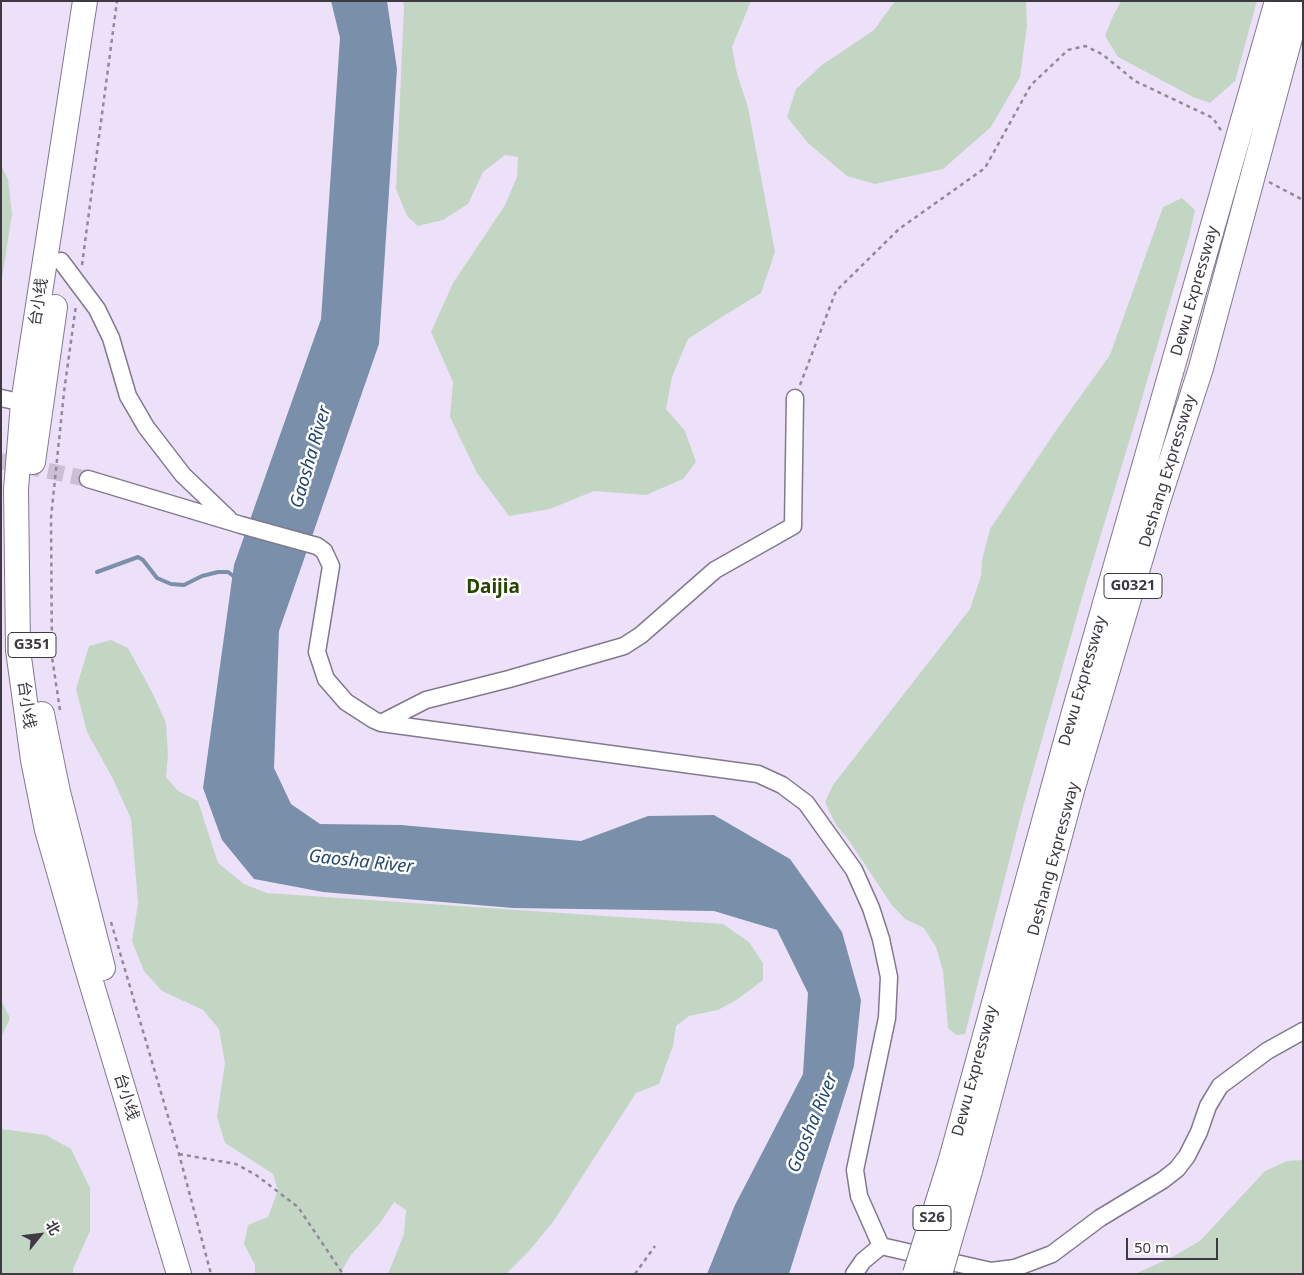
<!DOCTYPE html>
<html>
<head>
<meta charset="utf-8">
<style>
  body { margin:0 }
  #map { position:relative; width:1304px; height:1275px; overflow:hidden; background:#ede1f9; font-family:"Noto Sans","Noto Sans SC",sans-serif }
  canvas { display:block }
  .frame { position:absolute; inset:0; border:2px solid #3e3942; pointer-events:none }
  .north { position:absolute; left:15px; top:1210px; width:50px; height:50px; -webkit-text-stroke:4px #fff; paint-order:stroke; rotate:61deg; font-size:14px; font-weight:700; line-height:20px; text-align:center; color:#3e3942 }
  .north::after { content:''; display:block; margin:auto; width:18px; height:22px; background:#3e3942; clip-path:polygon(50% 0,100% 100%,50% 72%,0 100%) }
  .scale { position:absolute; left:1126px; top:1238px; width:92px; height:22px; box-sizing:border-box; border:2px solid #3e3942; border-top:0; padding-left:6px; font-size:15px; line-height:18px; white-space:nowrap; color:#3e3942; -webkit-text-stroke:4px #fff; paint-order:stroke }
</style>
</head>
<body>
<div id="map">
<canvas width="1304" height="1275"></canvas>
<div class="frame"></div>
<div class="north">北</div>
<div class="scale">50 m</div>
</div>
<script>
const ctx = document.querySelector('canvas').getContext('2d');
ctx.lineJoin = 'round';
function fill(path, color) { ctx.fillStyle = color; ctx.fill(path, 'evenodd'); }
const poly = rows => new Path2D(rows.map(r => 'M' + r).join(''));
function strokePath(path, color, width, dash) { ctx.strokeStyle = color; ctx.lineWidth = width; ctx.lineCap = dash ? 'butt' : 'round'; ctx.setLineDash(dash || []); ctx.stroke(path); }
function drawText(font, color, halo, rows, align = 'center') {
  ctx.font = font + ' "Noto Sans","Noto Sans SC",sans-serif'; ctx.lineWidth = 5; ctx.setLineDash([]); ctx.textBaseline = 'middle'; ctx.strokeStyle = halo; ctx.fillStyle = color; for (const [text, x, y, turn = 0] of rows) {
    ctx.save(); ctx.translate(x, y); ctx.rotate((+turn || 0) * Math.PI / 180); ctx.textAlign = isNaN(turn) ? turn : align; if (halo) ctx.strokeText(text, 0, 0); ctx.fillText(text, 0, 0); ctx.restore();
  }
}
const green = poly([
  [403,1,751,1,732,47,737,74,748,107,775,252,761,293,725,315,688,339,672,377,666,409,685,431,696,462,683,479,646,495,594,491,550,509,509,516,477,473,450,417,453,382,431,332,453,283,505,205,517,177,518,157,505,155,483,172,468,204,443,220,418,226,407,216,396,189,404,7],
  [895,1,1026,1,1027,26,1020,77,991,127,943,169,875,184,847,176,808,143,787,117,796,89,822,65,874,30],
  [1121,1,1257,1,1235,81,1210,103,1193,97,1118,57,1105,36,1113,16],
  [1,165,8,179,12,214,1,285],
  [1182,198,1195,210,1189,237,1133,429,1085,587,1024,803,965,1034,956,1035,948,1028,943,971,936,947,924,928,905,919,891,904,850,842,836,825,825,802,833,785,970,609,981,576,982,560,990,529,1057,429,1110,355,1163,207],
  [111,640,128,648,152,692,166,723,168,755,166,777,178,791,198,801,218,863,244,884,267,893,723,924,749,942,763,963,763,980,738,999,718,1010,689,1016,676,1026,673,1046,659,1084,636,1093,553,1222,529,1251,506,1274,388,1274,404,1234,406,1210,394,1202,381,1222,351,1255,342,1270,342,1274,255,1274,255,1265,244,1244,248,1225,268,1217,278,1190,273,1174,225,1143,217,1117,225,1063,219,1029,203,1010,162,991,144,971,132,941,138,903,131,819,113,779,87,732,76,689,89,646],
  [1,1000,10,1018,1,1038],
  [1,1129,46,1135,71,1149,90,1188,90,1231,73,1269,73,1274,1,1274],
  [1303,1160,1303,1274,1135,1274,1172,1257,1200,1241,1265,1171,1287,1161]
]);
const water = poly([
  [331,1,387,1,397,69,379,344,279,631,274,768,291,804,320,824,401,825,581,841,648,816,714,815,790,859,842,932,861,1000,854,1066,789,1274,707,1274,735,1205,803,1074,808,993,777,930,714,911,513,908,323,892,254,879,222,840,203,788,234,565,321,319,340,38]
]);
const stream = poly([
  [97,572,138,557,143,560,157,578,171,584,184,585,202,576,218,572,228,572,236,578]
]);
const minorTunnel = poly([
  [1,461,88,479]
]);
const path = poly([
  [1269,182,1303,200],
  [82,265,117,1],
  [800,385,836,291,899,229,985,168,1031,85,1068,50,1085,46,1102,54,1135,81,1213,118,1222,132],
  [60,710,52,657,51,518,64,392,76,305],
  [111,922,179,1154,211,1274],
  [179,1154,236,1164,256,1175,298,1207,343,1274],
  [635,1274,655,1246]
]);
const minor = poly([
  [61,261,97,309,111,338,128,396,146,427,183,475,229,519],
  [1,398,33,405],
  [88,479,241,525,317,546,324,551,331,566,317,652,326,679,346,702,374,720,381,723,758,774,782,785,806,803,854,870,871,908,881,939,889,977,887,1018,855,1170,859,1196,881,1246,991,1271,1015,1268,1052,1254,1100,1218,1163,1180,1177,1169,1187,1156,1199,1132,1208,1106,1220,1086,1267,1051,1303,1031],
  [381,723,426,700,509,679,624,646,641,635,715,570,793,526,795,398],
  [854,1274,863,1261,881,1246]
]);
const highway = poly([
  [85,1,23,403,16,489,18,650,33,760,47,830,85,962,179,1274],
  [33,462,55,307],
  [42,714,58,792,103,968],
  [950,1163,1074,712,1277,1],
  [970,1171,1073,787,1157,504,1201,368,1300,1]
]);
const highwayBridge = poly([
  [915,1274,950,1163],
  [940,1274,970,1171]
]);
const shields = [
  [1133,586,58],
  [32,645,48],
  [932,1218,38]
];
const shieldNames = [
  ["G0321",1133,586],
  ["G351",32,645],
  ["S26",932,1218]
];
const streetNames = [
  ["Dewu Expressway",1195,291,-74],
  ["台小线",39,302,-81],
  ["Deshang Expressway",1168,471,-73],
  ["Dewu Expressway",1083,681,-74],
  ["台小线",26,705,82],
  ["Deshang Expressway",1054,859,-75],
  ["Dewu Expressway",975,1071,-75],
  ["台小线",126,1097,73]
];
const waterNames = [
  ["Gaosha River",311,457,-74],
  ["Gaosha River",361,862,6],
  ["Gaosha River",813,1123,-68]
];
const quarterNames = [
  ["Daijia",493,588]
];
fill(green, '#c3d6c4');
fill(water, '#7a90aa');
strokePath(stream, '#7a90aa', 4);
strokePath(minorTunnel, '#cabfd4', 16, [16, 8]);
strokePath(minor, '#83788e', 19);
strokePath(highway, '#83788e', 26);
strokePath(path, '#918999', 2.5, [4, 4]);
strokePath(minor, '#fff', 16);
strokePath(highway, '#fff', 24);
strokePath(highwayBridge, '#83788e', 26, []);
strokePath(highwayBridge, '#fff', 24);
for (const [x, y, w] of shields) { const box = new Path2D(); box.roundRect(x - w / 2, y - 12.5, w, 25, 4); ctx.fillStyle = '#fff'; ctx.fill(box); strokePath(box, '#3e3942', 1); }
drawText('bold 15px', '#3e3942', null, shieldNames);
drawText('16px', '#3e3942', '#fff', streetNames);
drawText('italic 18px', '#25466d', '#fff', waterNames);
drawText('bold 19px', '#264600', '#fff', quarterNames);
</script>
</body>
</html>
